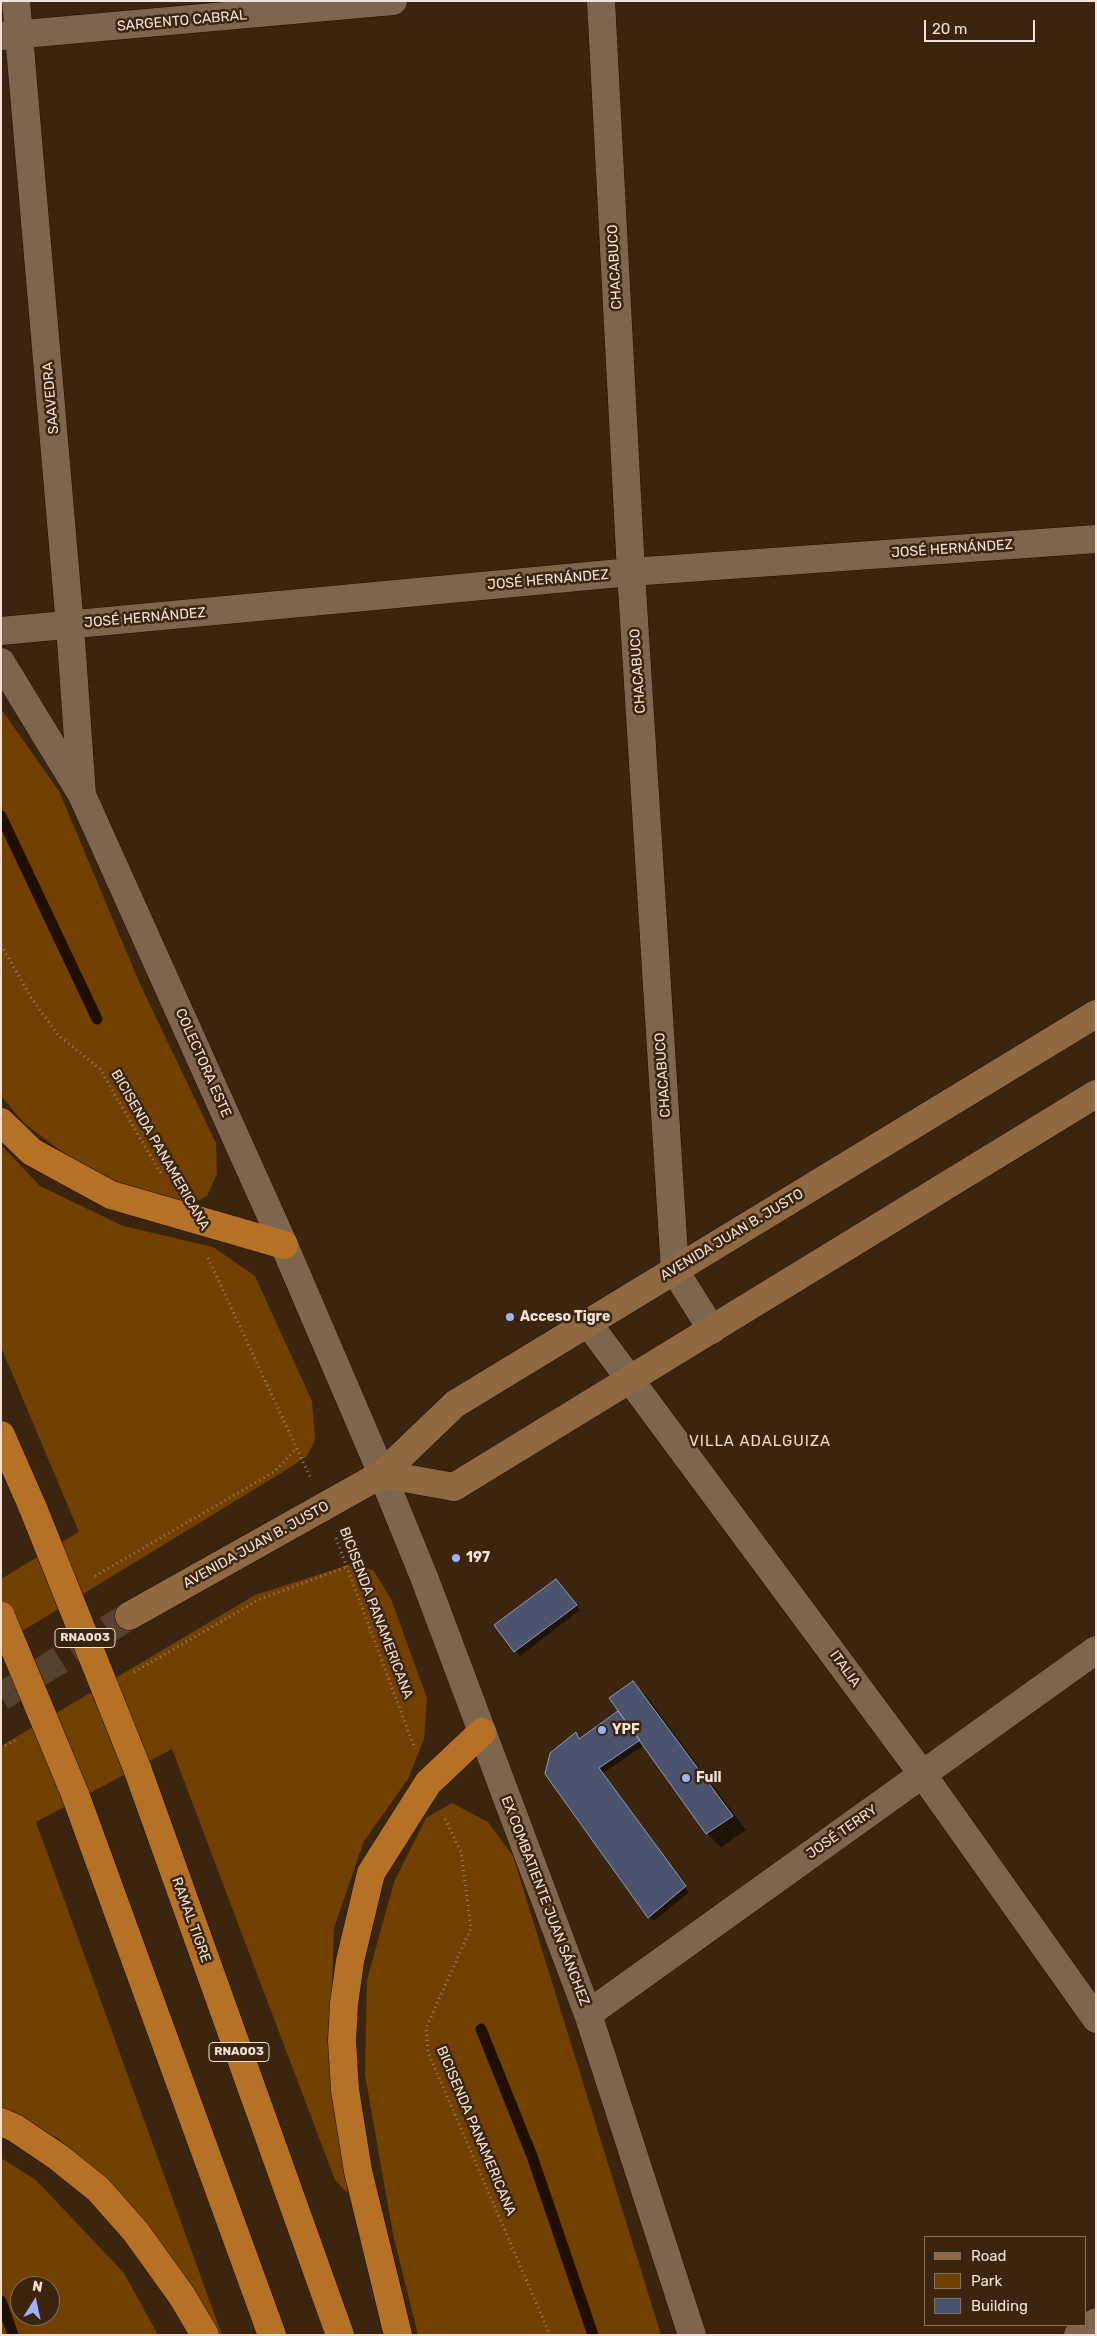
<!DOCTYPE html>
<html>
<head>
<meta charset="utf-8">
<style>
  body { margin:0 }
  #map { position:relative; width:1097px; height:2336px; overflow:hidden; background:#3b250f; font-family:Rubik,sans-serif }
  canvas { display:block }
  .frame { position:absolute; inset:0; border:2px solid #f2e3d6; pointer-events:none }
  .legend { position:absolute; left:924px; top:2236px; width:162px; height:90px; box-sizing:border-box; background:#3b250f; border:1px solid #84715f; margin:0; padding:6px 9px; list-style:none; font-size:15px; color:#f2e3d6 }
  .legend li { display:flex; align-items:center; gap:10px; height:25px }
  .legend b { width:25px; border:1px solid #84715f }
  .north { position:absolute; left:10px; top:2276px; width:50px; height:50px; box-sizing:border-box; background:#3b250f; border:1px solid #84715f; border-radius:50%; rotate:10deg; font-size:14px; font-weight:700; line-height:20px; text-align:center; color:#f2e3d6 }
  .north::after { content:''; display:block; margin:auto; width:18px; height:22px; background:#9fb3fd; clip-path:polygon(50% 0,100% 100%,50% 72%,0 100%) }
  .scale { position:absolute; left:924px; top:20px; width:111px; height:22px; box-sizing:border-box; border:2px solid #f2e3d6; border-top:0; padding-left:6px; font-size:15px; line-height:18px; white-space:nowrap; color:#f2e3d6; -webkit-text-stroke:4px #3b250f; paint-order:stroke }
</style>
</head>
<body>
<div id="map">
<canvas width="1097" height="2336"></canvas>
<div class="frame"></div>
<ul class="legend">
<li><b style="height:6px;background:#8e6942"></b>Road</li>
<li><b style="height:14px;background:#724102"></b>Park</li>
<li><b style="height:14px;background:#4b536f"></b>Building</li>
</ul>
<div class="north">N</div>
<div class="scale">20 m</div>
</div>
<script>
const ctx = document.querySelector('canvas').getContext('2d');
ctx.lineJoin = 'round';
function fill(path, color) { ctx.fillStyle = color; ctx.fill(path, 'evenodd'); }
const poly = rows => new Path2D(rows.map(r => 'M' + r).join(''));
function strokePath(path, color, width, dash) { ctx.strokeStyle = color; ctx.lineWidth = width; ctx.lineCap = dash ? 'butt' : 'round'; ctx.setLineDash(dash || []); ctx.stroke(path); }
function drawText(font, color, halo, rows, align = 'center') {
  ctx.font = font + ' Rubik,sans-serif'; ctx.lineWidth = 5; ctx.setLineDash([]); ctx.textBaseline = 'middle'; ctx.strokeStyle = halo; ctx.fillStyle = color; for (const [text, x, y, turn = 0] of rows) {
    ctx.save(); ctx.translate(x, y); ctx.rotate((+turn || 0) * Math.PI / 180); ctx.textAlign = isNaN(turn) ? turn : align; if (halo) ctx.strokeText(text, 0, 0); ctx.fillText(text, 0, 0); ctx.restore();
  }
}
const green = poly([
  [1,709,59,791,140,984,216,1143,217,1174,207,1196,194,1203,165,1198,89,1172,24,1123,1,1096],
  [1,1145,40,1186,123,1226,213,1247,255,1276,312,1401,315,1440,307,1456,286,1470,1,1644,1,1579,79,1532,1,1347],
  [355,1563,374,1571,391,1599,427,1698,424,1739,408,1779,364,1841,334,1928,329,2067,348,2180,347,2193,335,2180,172,1749,36,1822,222,2335,212,2335,120,2203,59,2139,1,2107,1,1746,255,1595],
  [452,1803,488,1822,513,1856,661,2335,418,2335,393,2234,365,2075,367,1980,394,1882,426,1818],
  [1,2158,36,2180,124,2273,158,2335,1,2335],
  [20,2286,50,2286,50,2316,20,2316]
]);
const shadow = poly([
  [560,1585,580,1610,520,1656,496,1625],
  [632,1682,647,1697,746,1830,721,1847,707,1833,644,1745,603,1773,689,1892,654,1921,649,1917,575,1733,581,1739,620,1711]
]);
const stream = poly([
  [1,816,97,1019],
  [481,2029,532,2156,593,2335],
  [1,2301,13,2335]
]);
const building = poly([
  [556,1579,577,1605,514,1652,494,1625,556,1579],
  [633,1681,733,1816,706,1834,609,1698,633,1681],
  [618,1711,640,1740,599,1768,686,1886,648,1918,545,1774,550,1753,576,1732,579,1739,618,1711]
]);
const secondaryTunnel = poly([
  [1,1697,129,1616]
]);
const path = poly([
  [1,945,32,999,58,1035,100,1069,161,1174],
  [208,1258,310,1477],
  [336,1538,415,1749],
  [95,1576,274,1472,296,1449],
  [134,1672,260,1599,346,1567],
  [1,1748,16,1740],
  [445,1819,461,1852,471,1928,426,2028,428,2052,550,2335]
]);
const minor = poly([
  [16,1,70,626,82,795],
  [601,1,631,572,675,1271,712,1330],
  [1,36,393,1],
  [1,631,631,572,1096,539],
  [588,1323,923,1775,1096,2019],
  [588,2014,1096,1650],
  [1078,2335,1096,2322]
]);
const tertiary = poly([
  [1,662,82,795,284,1245,382,1474,424,1577,588,2014,692,2335]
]);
const secondary = poly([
  [382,1474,454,1487,1096,1094],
  [129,1616,382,1474,455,1404,1096,1014]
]);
const motorway = poly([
  [1,1122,32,1152,111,1195,284,1245],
  [1,1435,33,1508],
  [137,1768,340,2335],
  [75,1794,272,2335],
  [1,2122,15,2128,58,2157,98,2189,136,2232,182,2296,205,2335],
  [398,2335,358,2171,345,2090,342,2041,344,2004,350,1961,371,1873,428,1783,482,1732]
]);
const motorwayBridge = poly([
  [33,1508,137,1768],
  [1,1616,75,1794]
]);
const markers = [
  [510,1317,5,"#9fb3fd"],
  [456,1558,5,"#9fb3fd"],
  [602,1730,5,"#9fb3fd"],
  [686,1778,5,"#9fb3fd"]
];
const shields = [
  [85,1638,60],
  [239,2052,60]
];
const shieldNames = [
  ["RNA003",85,1638],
  ["RNA003",239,2052]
];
const streetNames = [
  ["SARGENTO CABRAL",182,21,-5],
  ["CHACABUCO",615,267,-93],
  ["SAAVEDRA",51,398,-95],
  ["JOSÉ HERNÁNDEZ",952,549,-4],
  ["JOSÉ HERNÁNDEZ",548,580,-5],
  ["JOSÉ HERNÁNDEZ",145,618,-5],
  ["CHACABUCO",638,671,-94],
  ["COLECTORA ESTE",203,1063,66],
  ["CHACABUCO",663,1075,-94],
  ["BICISENDA PANAMERICANA",160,1150,60],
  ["AVENIDA JUAN B. JUSTO",732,1235,-31],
  ["AVENIDA JUAN B. JUSTO",256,1545,-29],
  ["BICISENDA PANAMERICANA",376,1613,69],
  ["ITALIA",845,1669,54],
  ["JOSÉ TERRY",842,1832,-35],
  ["EX COMBATIENTE JUAN SÁNCHEZ",545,1901,69],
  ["RAMAL TIGRE",191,1920,70],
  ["BICISENDA PANAMERICANA",476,2131,67]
];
const poiNames = [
  ["Acceso Tigre",520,1317],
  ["197",466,1558],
  ["YPF",612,1730],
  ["Full",696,1778]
];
const neighbourhoodNames = [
  ["VILLA ADALGUIZA",760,1442]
];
fill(green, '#724102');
fill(shadow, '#0007');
strokePath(stream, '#200f01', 11);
fill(building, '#4b536f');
strokePath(building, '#929cbb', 1);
strokePath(secondaryTunnel, '#56422d', 28, [28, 14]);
strokePath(minor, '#210d00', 29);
strokePath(tertiary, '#210d00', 29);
strokePath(secondary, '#210d00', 29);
strokePath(motorway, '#210d00', 29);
strokePath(path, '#968372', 3, [1, 4]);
strokePath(minor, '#7e654e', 28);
strokePath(tertiary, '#7e654e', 28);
strokePath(secondary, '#8e6942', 28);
strokePath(motorway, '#b57227', 28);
strokePath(motorwayBridge, '#210d00', 29, []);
strokePath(motorwayBridge, '#b57227', 28);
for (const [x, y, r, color] of markers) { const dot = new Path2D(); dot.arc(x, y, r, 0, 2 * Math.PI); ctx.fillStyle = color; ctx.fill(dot); strokePath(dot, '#3b250f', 2); }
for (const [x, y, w] of shields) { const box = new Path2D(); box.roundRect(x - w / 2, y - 9.5, w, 19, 4); ctx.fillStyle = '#3b250f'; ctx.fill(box); strokePath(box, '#f2e3d6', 1); }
drawText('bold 12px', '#f2e3d6', null, shieldNames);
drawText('14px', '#f2e3d6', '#3b250f', streetNames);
drawText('bold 14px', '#f2e3d6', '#3b250f', poiNames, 'left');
ctx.letterSpacing = '1px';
drawText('15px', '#f7dac0', '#3b250f', neighbourhoodNames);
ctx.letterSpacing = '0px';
</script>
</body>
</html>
